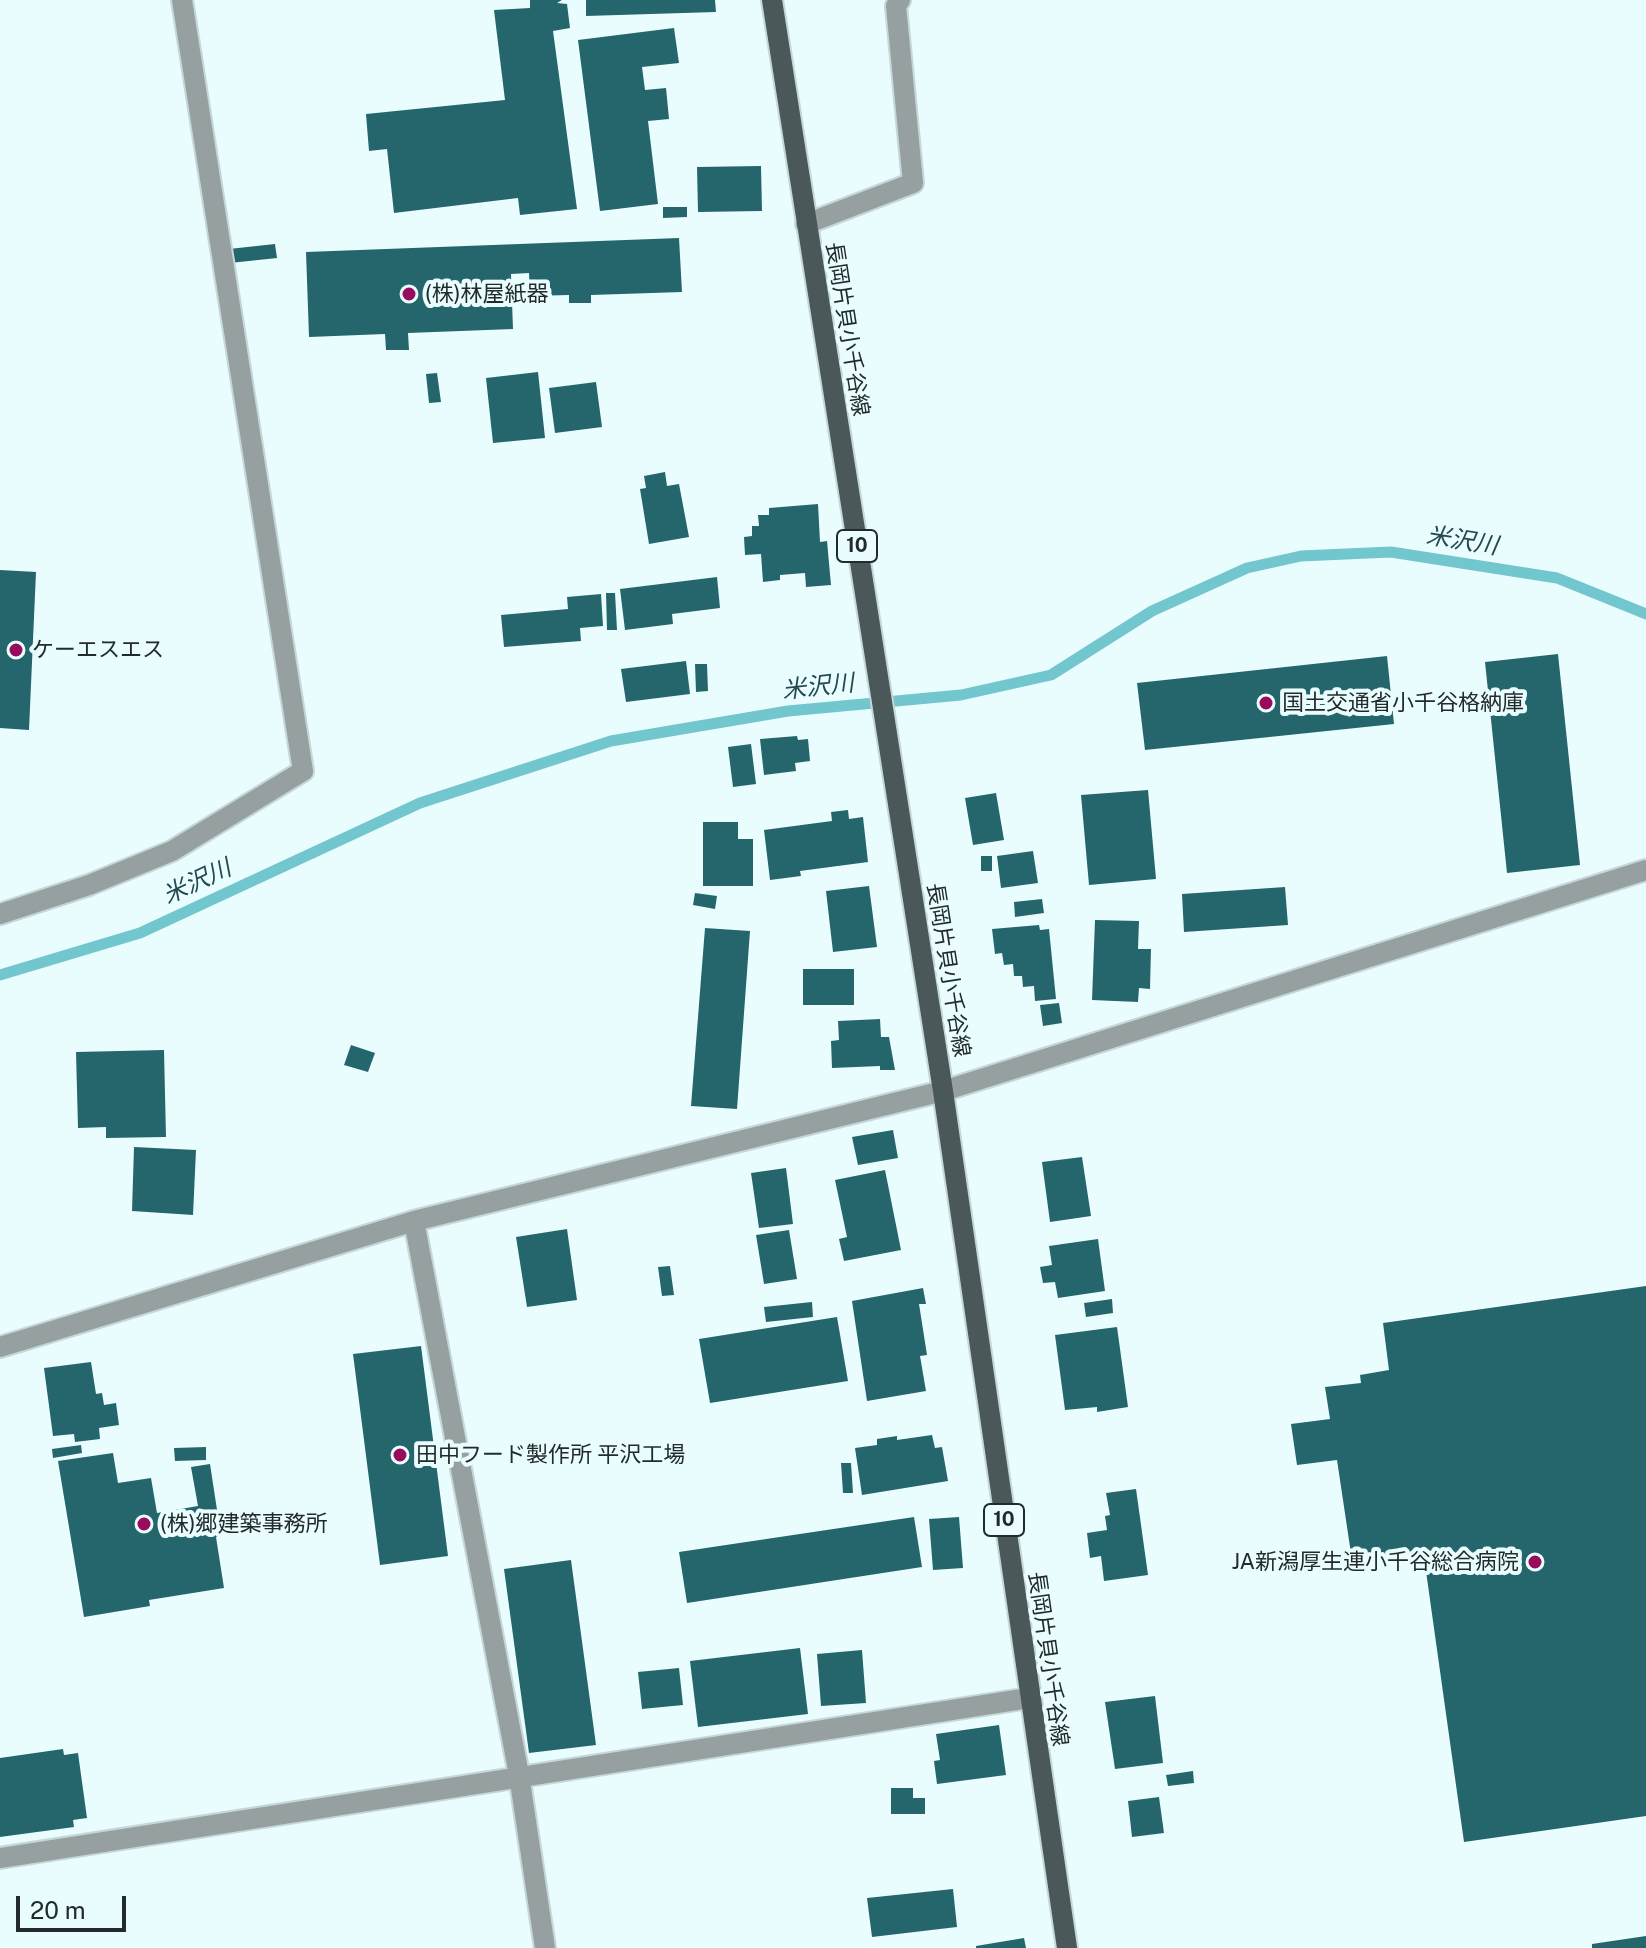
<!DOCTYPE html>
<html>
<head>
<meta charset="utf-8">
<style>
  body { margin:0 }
  #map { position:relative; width:1646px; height:1948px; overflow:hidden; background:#e9fdff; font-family:"Public Sans",sans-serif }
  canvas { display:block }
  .scale { position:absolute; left:16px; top:1896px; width:110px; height:36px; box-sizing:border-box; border:4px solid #222a2b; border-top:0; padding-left:10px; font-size:24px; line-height:28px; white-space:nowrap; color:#222a2b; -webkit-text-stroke:6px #e9fdff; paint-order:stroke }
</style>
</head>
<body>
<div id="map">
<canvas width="1646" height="1948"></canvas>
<div class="scale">20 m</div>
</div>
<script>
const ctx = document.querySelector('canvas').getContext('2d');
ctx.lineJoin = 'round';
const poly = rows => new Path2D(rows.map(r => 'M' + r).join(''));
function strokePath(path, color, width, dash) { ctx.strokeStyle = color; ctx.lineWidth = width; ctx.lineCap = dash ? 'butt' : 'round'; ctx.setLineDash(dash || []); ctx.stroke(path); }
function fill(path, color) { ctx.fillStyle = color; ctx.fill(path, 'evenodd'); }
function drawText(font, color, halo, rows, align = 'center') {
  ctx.font = font + ' "Public Sans","Noto Sans JP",sans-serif'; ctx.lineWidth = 8; ctx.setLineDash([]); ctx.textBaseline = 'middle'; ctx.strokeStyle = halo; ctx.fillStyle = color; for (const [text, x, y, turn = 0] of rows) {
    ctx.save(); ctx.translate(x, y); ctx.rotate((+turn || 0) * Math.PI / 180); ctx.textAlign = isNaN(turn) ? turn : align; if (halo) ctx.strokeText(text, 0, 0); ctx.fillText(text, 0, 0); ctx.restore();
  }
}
const stream = poly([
  [0,975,140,933,420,803,611,741,788,711,961,695,1051,675,1152,611,1247,568,1301,556,1391,552,1557,578,1646,614]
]);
const building = poly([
  [530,0,562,0,557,3,567,4,570,28,553,31,577,209,520,215,518,198,394,213,387,149,369,151,366,114,505,100,494,10,530,8],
  [586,0,715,0,716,12,586,16],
  [674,28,679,63,642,67,645,90,666,88,669,119,648,121,658,204,600,211,578,40],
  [761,166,762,211,698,212,697,167],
  [663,207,687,207,687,217,663,218],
  [679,238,682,292,591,295,591,303,569,303,569,295,530,296,529,273,511,274,513,329,408,333,409,350,386,350,385,334,309,337,306,252],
  [275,244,277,258,230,263,229,249],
  [538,372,545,438,493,443,486,378],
  [437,373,441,402,429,403,426,374],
  [596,382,602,427,555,433,549,388],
  [665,472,667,486,679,484,689,537,649,544,640,489,646,488,644,476],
  [818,504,820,542,827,541,831,585,806,587,805,573,780,575,780,580,763,582,761,554,745,555,744,537,752,536,752,526,759,526,758,515,769,515,769,508],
  [0,570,36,572,29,730,0,728],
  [717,577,720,608,672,614,673,624,625,630,620,589],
  [606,593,615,593,617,630,607,630],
  [601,594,603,626,580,628,581,641,504,647,501,615,568,609,567,597],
  [1558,654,1580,865,1507,873,1485,662],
  [1387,656,1394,724,1145,750,1137,683],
  [686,661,690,694,626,702,621,669],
  [695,664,707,664,708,691,696,692],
  [797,736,798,740,808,739,810,761,795,763,796,771,764,775,760,739],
  [751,744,756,784,733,787,728,747],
  [1148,790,1156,879,1089,885,1081,795],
  [996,793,1004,840,973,845,965,798],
  [848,810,849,819,863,817,868,862,800,871,801,876,770,880,764,830,832,821,831,812],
  [703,822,738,822,738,839,753,839,753,886,703,886],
  [1033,851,1038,883,1001,888,997,856],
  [981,856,992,856,992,871,981,871],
  [869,886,877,947,833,952,826,891],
  [1285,887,1288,925,1184,932,1182,894],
  [695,893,717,896,715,909,693,905],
  [1042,899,1044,913,1015,917,1014,902],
  [1095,920,1139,921,1138,949,1151,949,1150,989,1139,988,1138,1002,1092,1000],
  [1039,925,1040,930,1049,929,1056,999,1035,1001,1034,986,1023,987,1022,976,1014,976,1013,964,1004,965,1002,953,995,954,992,929],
  [705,928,750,931,737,1109,691,1106],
  [803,969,854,969,854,1005,803,1005],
  [1059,1003,1062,1023,1043,1026,1040,1005],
  [880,1019,881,1037,889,1037,895,1070,880,1070,880,1066,832,1068,831,1041,839,1040,838,1021],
  [351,1045,375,1053,368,1072,344,1065],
  [164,1050,166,1137,106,1138,106,1127,78,1128,76,1052],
  [893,1130,898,1158,858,1165,852,1137],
  [134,1147,196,1150,193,1215,132,1211],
  [1082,1157,1091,1216,1050,1222,1042,1162],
  [786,1168,793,1224,759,1228,751,1173],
  [885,1170,901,1250,844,1261,839,1239,847,1237,835,1180],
  [567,1229,577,1300,527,1307,516,1237],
  [789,1230,797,1279,764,1284,756,1235],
  [1098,1239,1105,1291,1058,1298,1055,1282,1043,1283,1040,1267,1052,1265,1049,1246],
  [670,1266,674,1295,662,1296,658,1267],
  [1646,1286,1646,1816,1464,1842,1424,1557,1353,1567,1337,1460,1297,1465,1291,1424,1330,1419,1325,1387,1361,1383,1360,1375,1389,1370,1383,1323],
  [923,1288,926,1304,919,1304,927,1355,920,1356,926,1391,867,1401,852,1301],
  [1112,1299,1113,1313,1086,1317,1084,1303],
  [812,1302,813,1317,766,1322,764,1307],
  [837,1317,848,1381,710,1403,699,1339],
  [1117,1327,1128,1407,1097,1412,1097,1407,1065,1410,1055,1335],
  [421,1346,448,1556,380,1565,353,1354],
  [91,1362,96,1394,102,1393,104,1405,116,1403,119,1425,99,1428,100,1439,75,1442,74,1434,53,1436,44,1368],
  [932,1435,935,1448,942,1447,948,1481,862,1495,855,1448,877,1445,877,1439,897,1436,897,1440],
  [81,1445,82,1453,53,1458,52,1449],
  [206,1447,206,1460,175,1461,174,1448],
  [113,1453,118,1483,151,1478,157,1513,198,1506,191,1467,210,1464,221,1536,216,1537,224,1588,149,1600,150,1606,84,1617,58,1461],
  [841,1463,851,1463,853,1493,843,1493],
  [1136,1489,1148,1575,1104,1581,1101,1556,1090,1558,1087,1533,1107,1530,1105,1516,1110,1515,1106,1493],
  [914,1517,922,1567,687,1603,679,1552],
  [959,1517,963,1568,933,1570,929,1519],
  [571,1560,596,1745,529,1753,504,1569],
  [800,1648,808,1714,698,1727,690,1661],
  [862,1650,866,1703,821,1706,817,1654],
  [679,1668,683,1705,642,1709,638,1672],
  [1155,1696,1163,1763,1115,1769,1105,1702],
  [999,1725,1006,1775,937,1784,934,1761,940,1760,936,1734],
  [63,1749,64,1755,78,1753,87,1818,73,1820,74,1827,0,1837,0,1758],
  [1193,1771,1194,1783,1168,1786,1166,1775],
  [891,1788,913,1788,913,1798,925,1798,925,1814,891,1814],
  [1159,1797,1164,1833,1132,1837,1128,1801],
  [953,1889,957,1927,872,1937,867,1898],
  [1646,1936,1646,1948,1592,1948,1592,1944],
  [1024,1938,1026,1948,976,1948,976,1946]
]);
const minor = poly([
  [806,224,913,183,896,6,900,0],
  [0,914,89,885,172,851,303,771,182,0],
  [414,1221,519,1775,545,1948],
  [0,1347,414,1221,943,1091,1646,870],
  [0,1858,1029,1698]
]);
const major = poly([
  [772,0,943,1091,1067,1948]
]);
const markers = [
  [409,294,8,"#990b5d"],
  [16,650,8,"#990b5d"],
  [1266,703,8,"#990b5d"],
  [400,1455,8,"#990b5d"],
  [144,1524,8,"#990b5d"],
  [1535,1562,8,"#990b5d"]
];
const shields = [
  [857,546,40],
  [1004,1520,40]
];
const shieldNames = [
  ["10",857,546],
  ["10",1004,1520]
];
const poiNames = [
  ["(株)林屋紙器",425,294],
  ["ケーエスエス",32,650],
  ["国土交通省小千谷格納庫",1282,703],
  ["田中フード製作所 平沢工場",416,1455],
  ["(株)郷建築事務所",160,1524],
  ["JA新潟厚生連小千谷総合病院",1519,1562,"right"]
];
const streetNames = [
  ["長岡片貝小千谷線",847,329,81],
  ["長岡片貝小千谷線",948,970,81],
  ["長岡片貝小千谷線",1048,1659,82]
];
const waterNames = [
  ["米沢川",1462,541,9],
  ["米沢川",818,687,-6],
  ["米沢川",197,882,-25]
];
strokePath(stream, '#72c6ce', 11);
fill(building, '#25666c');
strokePath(minor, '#c5d7d9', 24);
strokePath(major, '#c5d7d9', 24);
strokePath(minor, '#97a0a0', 20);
strokePath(major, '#4a5859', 20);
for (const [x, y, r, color] of markers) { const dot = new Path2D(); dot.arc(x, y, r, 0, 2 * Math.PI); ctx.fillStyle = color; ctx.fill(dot); strokePath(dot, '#e9fdff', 3); }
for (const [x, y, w] of shields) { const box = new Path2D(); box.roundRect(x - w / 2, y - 16, w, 32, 6); ctx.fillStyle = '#e9fdff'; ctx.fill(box); strokePath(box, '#222a2b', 2); }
drawText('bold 20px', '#222a2b', null, shieldNames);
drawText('22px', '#222a2b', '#e9fdff', poiNames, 'left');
drawText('22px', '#222a2b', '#e9fdff', streetNames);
drawText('italic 24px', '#234a4e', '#e9fdff', waterNames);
</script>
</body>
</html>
